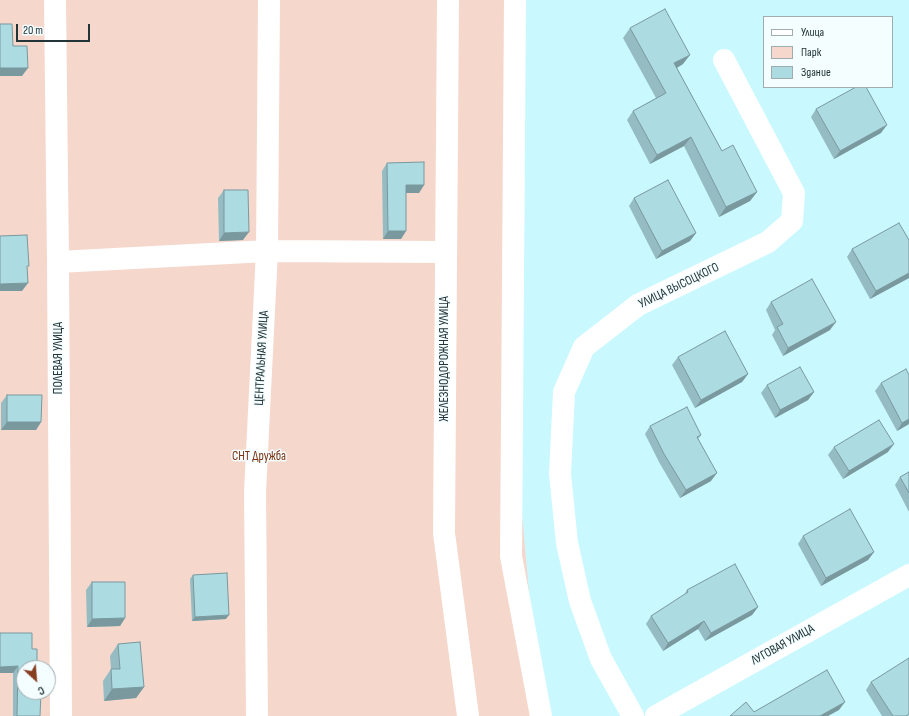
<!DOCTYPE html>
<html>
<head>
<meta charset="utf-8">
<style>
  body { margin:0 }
  #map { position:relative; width:909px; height:716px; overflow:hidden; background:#c9f8ff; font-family:"Sofia Sans Condensed",sans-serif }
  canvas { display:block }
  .legend { position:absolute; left:763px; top:16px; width:130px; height:72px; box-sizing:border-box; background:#f4fdff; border:1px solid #a0adaf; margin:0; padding:5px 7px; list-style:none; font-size:12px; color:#223437 }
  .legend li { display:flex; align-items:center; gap:8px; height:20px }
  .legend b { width:20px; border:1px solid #a0adaf }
  .north { position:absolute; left:16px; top:660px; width:40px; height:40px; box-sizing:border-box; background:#f4fdff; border:1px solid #a0adaf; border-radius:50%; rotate:154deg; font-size:11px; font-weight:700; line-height:16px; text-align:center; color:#223437 }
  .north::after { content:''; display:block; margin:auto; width:14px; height:18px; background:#873f20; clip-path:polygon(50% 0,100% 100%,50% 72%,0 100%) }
  .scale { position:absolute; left:16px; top:24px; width:74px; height:18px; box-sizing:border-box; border:2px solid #223437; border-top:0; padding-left:5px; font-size:12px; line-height:14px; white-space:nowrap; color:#223437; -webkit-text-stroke:3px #f4fdff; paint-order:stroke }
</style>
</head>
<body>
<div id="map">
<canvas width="909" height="716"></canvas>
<ul class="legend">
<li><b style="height:5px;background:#fff"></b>Улица</li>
<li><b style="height:11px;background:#f5d7cb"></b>Парк</li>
<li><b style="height:11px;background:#addbe2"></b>Здание</li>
</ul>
<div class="north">С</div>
<div class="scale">20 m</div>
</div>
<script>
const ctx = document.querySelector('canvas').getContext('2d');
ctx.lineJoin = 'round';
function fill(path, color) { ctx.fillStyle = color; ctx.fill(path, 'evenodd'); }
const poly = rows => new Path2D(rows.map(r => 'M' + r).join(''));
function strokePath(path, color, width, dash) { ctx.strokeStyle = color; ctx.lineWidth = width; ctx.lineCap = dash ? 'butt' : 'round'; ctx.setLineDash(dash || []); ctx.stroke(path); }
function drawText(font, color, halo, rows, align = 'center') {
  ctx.font = font + ' "Sofia Sans Condensed",sans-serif'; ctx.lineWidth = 3; ctx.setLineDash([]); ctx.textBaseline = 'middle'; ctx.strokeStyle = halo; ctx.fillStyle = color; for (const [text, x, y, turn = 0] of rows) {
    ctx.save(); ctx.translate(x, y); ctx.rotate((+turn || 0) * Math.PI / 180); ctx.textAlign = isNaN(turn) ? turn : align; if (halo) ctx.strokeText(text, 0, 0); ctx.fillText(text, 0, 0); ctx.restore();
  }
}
const green = poly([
  [0,0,516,0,519,481,531,615,550,716,0,716],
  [24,668,48,668,48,692,24,692]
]);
const minor = poly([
  [55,0,58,262,61,716],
  [448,0,444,533,468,716],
  [515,0,511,556,541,716],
  [58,262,267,251,445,252],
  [257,716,255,492,267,251,269,0],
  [633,716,601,659,580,601,567,543,560,474,564,392,584,347,638,305,768,242,792,221,794,193,724,60],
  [656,716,909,575]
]);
const wall = poly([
  [630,28,683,64,677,68,722,151,757,192,750,201,719,217,684,146,650,164,627,120,633,111,656,98,623,38],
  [816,109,881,133,834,159,811,117],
  [387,163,424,185,419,193,406,193,406,231,401,239,383,239,382,171],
  [224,190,243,240,219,241,218,198],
  [634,198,696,233,690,241,656,259,629,206],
  [909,240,909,278,870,299,847,257,852,249],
  [771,302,830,330,783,356,772,335,775,330,766,310],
  [678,357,748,374,742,382,695,408,672,365],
  [881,383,909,424,897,431,875,391],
  [767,385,814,392,808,400,775,418,761,393],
  [7,395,41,422,36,430,1,430,1,403],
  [650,426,701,435,698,439,711,481,680,498,659,462,645,434],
  [834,447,888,452,843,479,828,455],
  [909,472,909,512,895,485,900,477],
  [803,536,874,552,868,560,821,586,798,544],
  [193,575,226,619,192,621,190,579],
  [92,582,125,618,120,626,87,627,86,590],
  [687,590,758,607,752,615,705,641,698,629,663,651,646,624,651,616,684,595],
  [0,633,24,668,40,716,13,716,13,673],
  [118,644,144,687,136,698,104,701,103,681,111,669,110,656],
  [871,682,909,716,882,716,866,690]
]);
const shadedWall = poly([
  [690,55,683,64,668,73,674,63],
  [0,68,28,68,22,76,0,76],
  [887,125,881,133,834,159,840,151],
  [691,137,684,146,650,164,657,155],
  [406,185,424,185,419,193,400,193],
  [757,192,750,201,719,217,726,207],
  [388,231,406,231,401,239,383,239],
  [249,232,243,240,219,241,224,233],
  [696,233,690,241,656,259,662,251],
  [909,273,909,278,870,299,876,291],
  [28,283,22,291,0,291,0,284],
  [836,322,830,330,783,356,788,348],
  [748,374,742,382,695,408,701,400],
  [814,392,808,400,775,418,780,410],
  [909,419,909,424,897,431,902,423],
  [7,422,41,422,36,430,1,430],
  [894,444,888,452,843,479,849,471],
  [717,473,711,481,680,498,686,490],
  [874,552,868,560,821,586,826,578],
  [758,607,752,615,705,641,711,633],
  [229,615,226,619,192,621,195,617],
  [125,618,120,626,87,627,92,619],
  [704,621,698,629,663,651,668,643],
  [18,666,13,673,0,673,0,667],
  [144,687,136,698,104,701,112,689],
  [845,702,839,710,828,716,820,716]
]);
const building = poly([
  [665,9,690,55,674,63,722,151,733,145,757,192,726,207,691,137,657,155,633,111,666,93,630,28,665,9],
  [0,24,12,24,13,46,27,46,28,68,0,68,0,24],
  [856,87,866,87,887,125,840,151,816,109,856,87],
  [424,162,424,185,406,185,406,231,388,231,387,163,424,162],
  [668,180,696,233,662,251,634,198,668,180],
  [224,190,248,190,249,232,224,233,224,190],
  [899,223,909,240,909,273,876,291,852,249,899,223],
  [27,235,29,266,27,266,28,283,0,284,0,236,27,235],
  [812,279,836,322,788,348,777,327,783,324,771,302,812,279],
  [725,331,748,374,701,400,678,357,725,331],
  [800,367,814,392,780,410,767,385,800,367],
  [906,369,909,375,909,419,902,423,881,383,906,369],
  [7,395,42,395,41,422,7,422,7,395],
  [687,407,701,435,697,437,717,473,686,490,664,454,650,426,687,407],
  [879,420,894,444,849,471,834,447,879,420],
  [909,472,909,493,900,477,909,472],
  [850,509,874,552,826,578,803,536,850,509],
  [735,564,758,607,711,633,704,621,668,643,651,616,688,592,687,590,735,564],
  [227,573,229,615,195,617,193,575,227,573],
  [92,582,125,582,125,618,92,619,92,582],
  [0,633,32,633,32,649,37,649,37,668,24,668,24,692,41,692,40,716,17,716,18,666,0,667,0,633],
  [140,642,144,687,112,689,111,669,120,669,118,644,140,642],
  [909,658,909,714,906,716,893,716,871,682,909,658],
  [827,670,845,702,820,716,730,716,746,702,754,712,827,670]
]);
const streetNames = [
  ["УЛИЦА ВЫСОЦКОГО",679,286,-26],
  ["ПОЛЕВАЯ УЛИЦА",59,358,-90],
  ["ЦЕНТРАЛЬНАЯ УЛИЦА",262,358,-87],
  ["ЖЕЛЕЗНОДОРОЖНАЯ УЛИЦА",445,359,-90],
  ["ЛУГОВАЯ УЛИЦА",783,645,-29]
];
const parkNames = [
  ["СНТ Дружба",259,457]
];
fill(green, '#f5d7cb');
strokePath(minor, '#fff', 22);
fill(wall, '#95bcc2');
fill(shadedWall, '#79999e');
fill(building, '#addbe2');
strokePath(building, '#79999e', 1);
drawText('13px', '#223437', '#f4fdff', streetNames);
drawText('13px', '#7d3310', '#f4fdff', parkNames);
</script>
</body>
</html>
